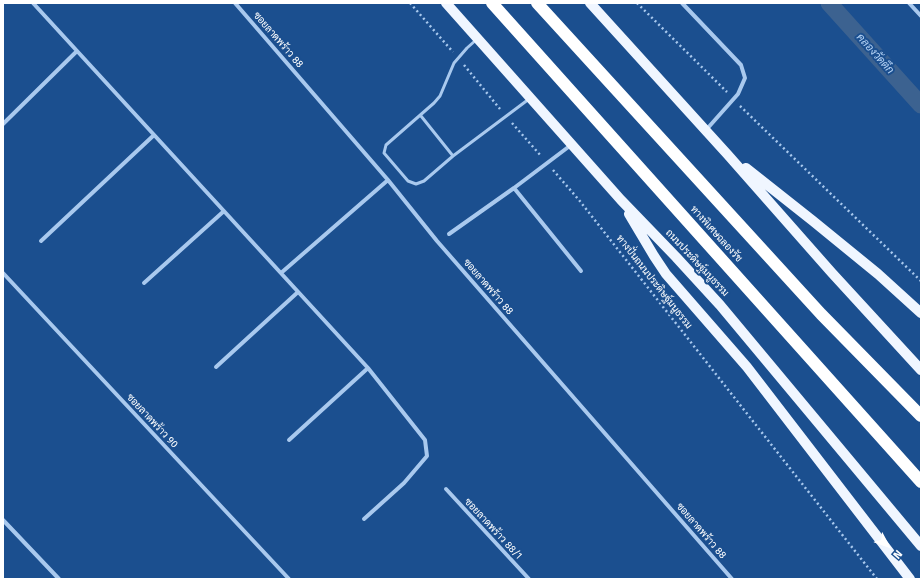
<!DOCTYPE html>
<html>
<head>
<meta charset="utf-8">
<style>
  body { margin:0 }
  #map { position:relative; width:924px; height:582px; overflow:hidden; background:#1b4f8f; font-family:"Fira Sans",sans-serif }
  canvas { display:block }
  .frame { position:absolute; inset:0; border:4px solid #fff; pointer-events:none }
  .north { position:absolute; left:868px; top:526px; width:40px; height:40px; -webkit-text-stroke:3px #1b4f8f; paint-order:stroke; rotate:131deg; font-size:11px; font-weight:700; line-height:16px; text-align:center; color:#fff }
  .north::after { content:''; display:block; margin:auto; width:14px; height:18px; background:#fff; clip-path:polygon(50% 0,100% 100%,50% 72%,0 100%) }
</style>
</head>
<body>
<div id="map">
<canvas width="924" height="582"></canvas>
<div class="frame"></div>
<div class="north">N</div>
</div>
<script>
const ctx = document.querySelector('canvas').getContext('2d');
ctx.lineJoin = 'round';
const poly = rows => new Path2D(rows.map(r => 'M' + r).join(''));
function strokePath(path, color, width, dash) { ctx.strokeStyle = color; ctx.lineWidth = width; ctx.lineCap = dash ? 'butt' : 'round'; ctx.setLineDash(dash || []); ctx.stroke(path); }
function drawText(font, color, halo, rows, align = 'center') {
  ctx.font = font + ' "Fira Sans",Sarabun,sans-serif'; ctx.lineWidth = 4; ctx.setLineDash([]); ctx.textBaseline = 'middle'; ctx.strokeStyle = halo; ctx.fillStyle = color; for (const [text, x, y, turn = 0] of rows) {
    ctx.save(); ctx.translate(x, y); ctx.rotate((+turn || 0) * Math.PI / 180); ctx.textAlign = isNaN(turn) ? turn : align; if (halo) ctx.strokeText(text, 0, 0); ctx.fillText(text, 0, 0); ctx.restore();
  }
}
const canal = poly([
  [829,3,921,105]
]);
const path = poly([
  [410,3,453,52],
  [637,3,727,92],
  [464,65,500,109],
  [740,106,921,281],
  [512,123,541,156],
  [553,170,579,200,877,579]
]);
const service = poly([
  [476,40,467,48,454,63,440,96,434,103,386,145,384,153,408,181,416,184,424,181,453,156,529,99],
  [421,116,453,156]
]);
const minor = poly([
  [33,3,368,368,425,440,427,456,404,483,364,519],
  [235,3,388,180,437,241,732,579],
  [682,3,741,65,745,78,738,94,706,130],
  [909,3,921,16],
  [3,124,77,51],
  [571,145,514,188,581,271],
  [449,234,514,188],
  [41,241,154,135],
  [3,273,289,579],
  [281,273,388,180],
  [144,283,224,211],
  [216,367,298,292],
  [289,440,368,368],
  [446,489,529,579],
  [3,520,59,579]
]);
const primary = poly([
  [446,3,621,200,676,257,720,305,921,546],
  [590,3,728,155,832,273,921,370],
  [746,168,813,221,878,274,921,313],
  [629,214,654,256,666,274,747,367,910,579]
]);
const motorway = poly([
  [492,3,921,482],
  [537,3,821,314,921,416]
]);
const streetNames = [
  ["ซอยลาดพร้าว 88",278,40,49],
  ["ทางพิเศษฉลองรัช",716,234,48],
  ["ถนนประดิษฐ์มนูธรรม",697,263,47],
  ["ทางปั่นถนนประดิษฐ์มนูธรรม",654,282,52],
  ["ซอยลาดพร้าว 88",488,287,49],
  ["ซอยลาดพร้าว 90",152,421,47],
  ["ซอยลาดพร้าว 88/1",493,529,47],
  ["ซอยลาดพร้าว 88",701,531,49]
];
const waterNames = [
  ["คลองวัดตึก",875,54,48]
];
strokePath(canal, '#3c6290', 17);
strokePath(path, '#a9c9ee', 2.5, [2, 3]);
strokePath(service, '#a9c9ee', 3);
strokePath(minor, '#a9c9ee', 4);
strokePath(primary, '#f0f6ff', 10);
strokePath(motorway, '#fff', 12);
drawText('10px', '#fff', '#1b4f8f', streetNames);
drawText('italic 11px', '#b5d3f5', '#1b4f8f', waterNames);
</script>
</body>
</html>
